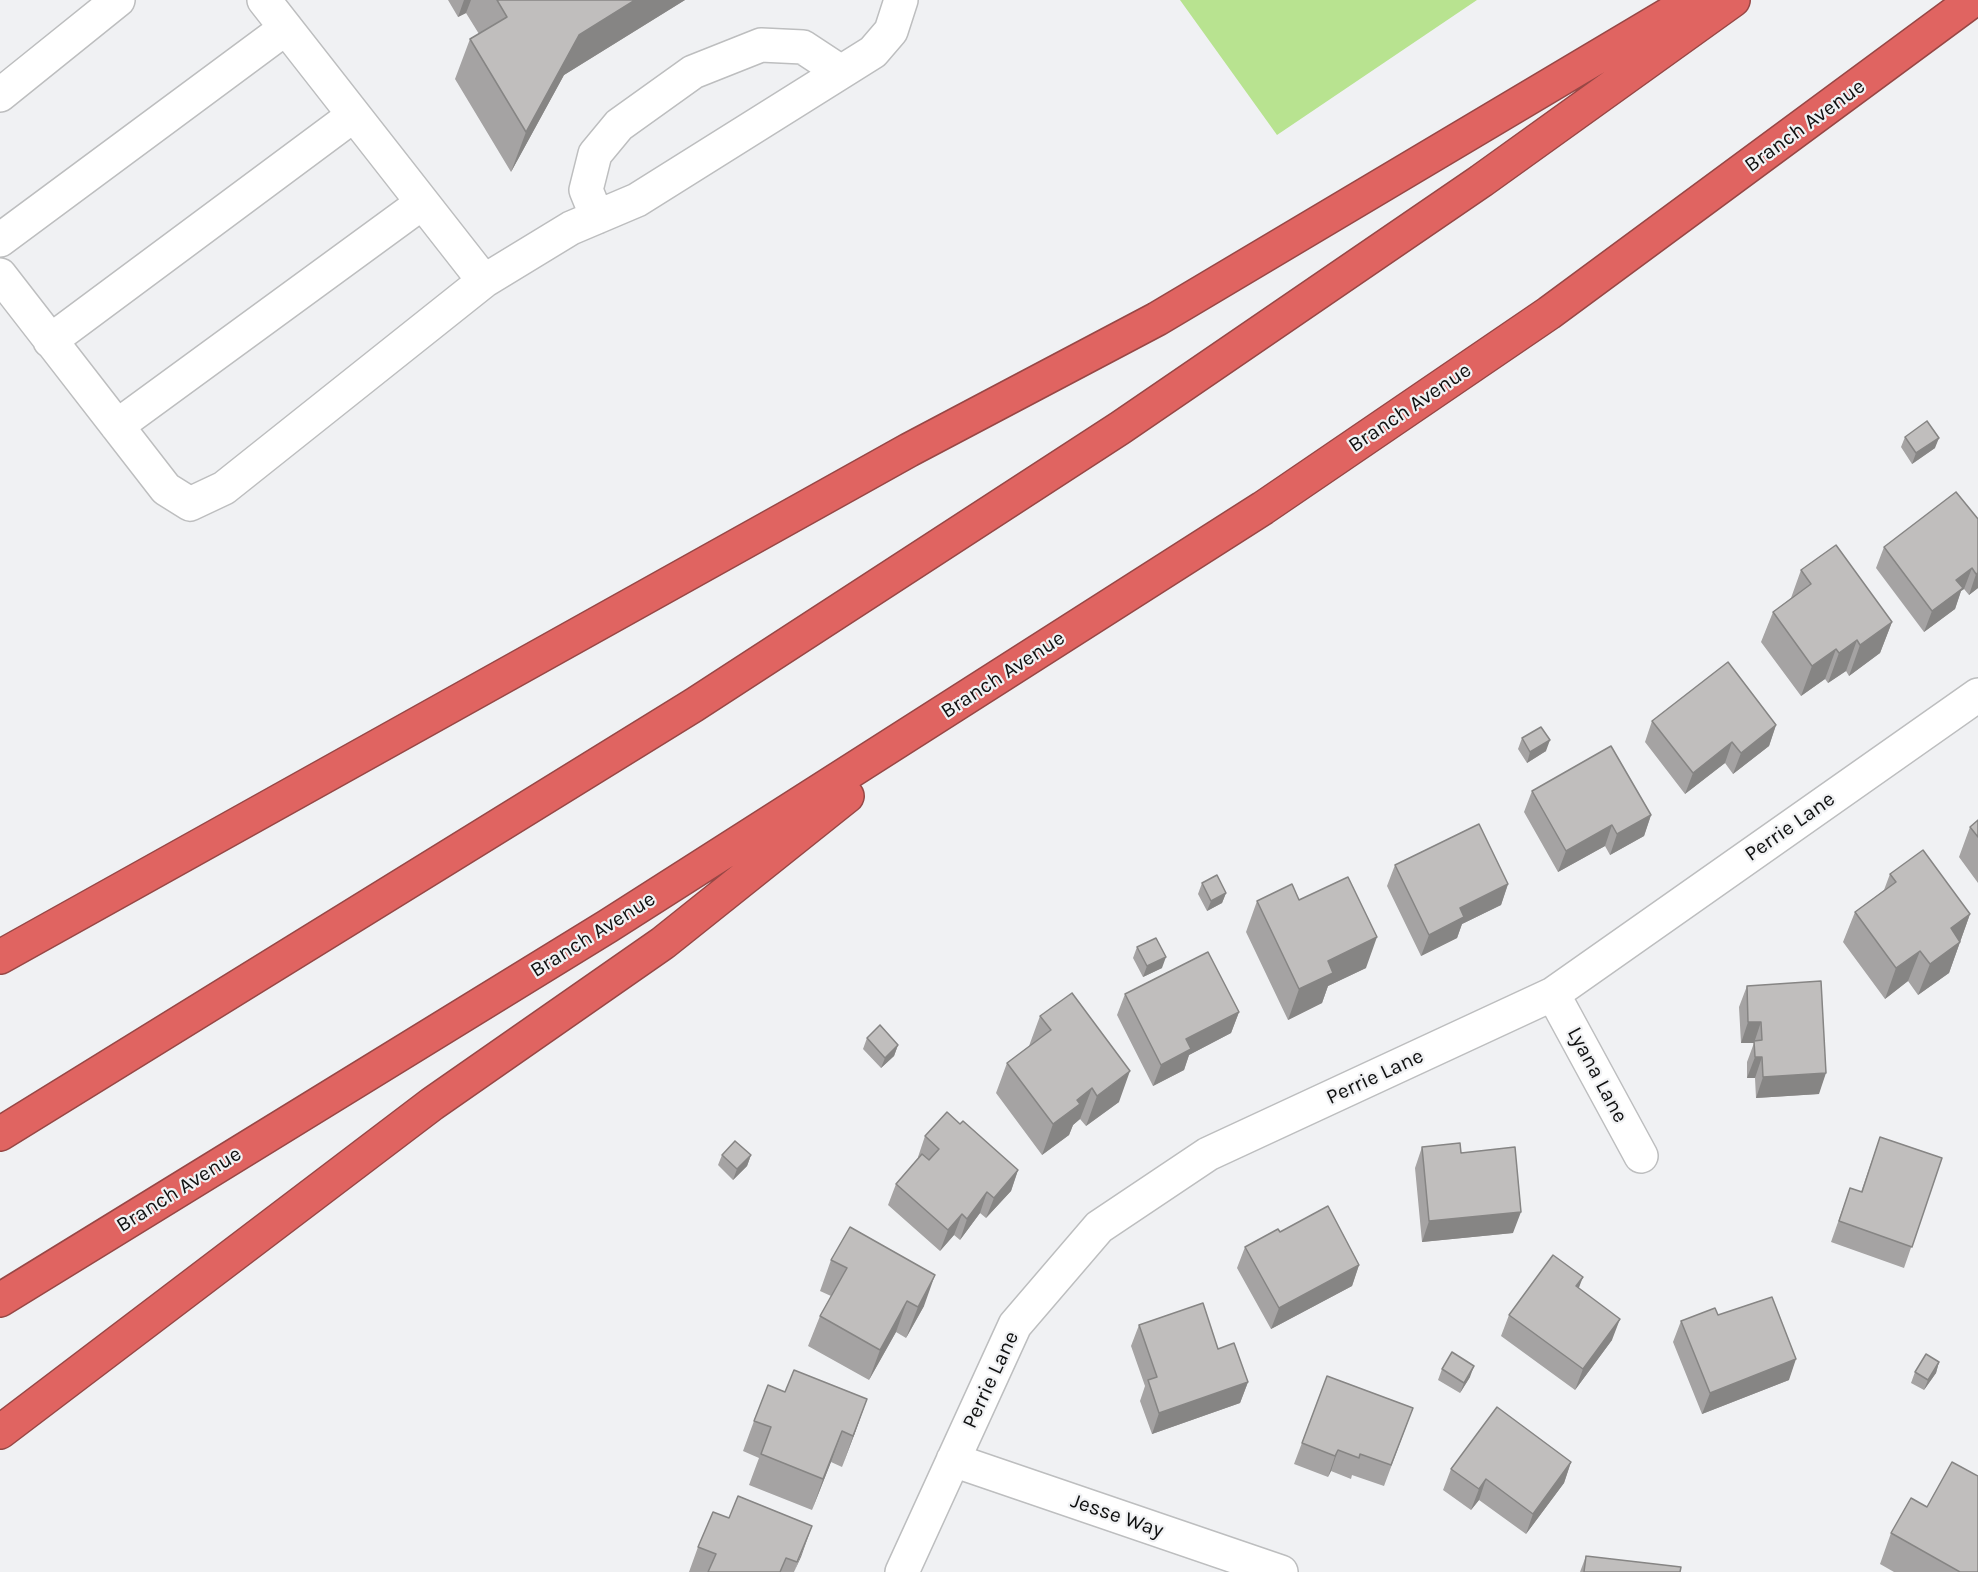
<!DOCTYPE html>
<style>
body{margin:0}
canvas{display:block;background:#f0f1f3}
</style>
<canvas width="1978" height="1572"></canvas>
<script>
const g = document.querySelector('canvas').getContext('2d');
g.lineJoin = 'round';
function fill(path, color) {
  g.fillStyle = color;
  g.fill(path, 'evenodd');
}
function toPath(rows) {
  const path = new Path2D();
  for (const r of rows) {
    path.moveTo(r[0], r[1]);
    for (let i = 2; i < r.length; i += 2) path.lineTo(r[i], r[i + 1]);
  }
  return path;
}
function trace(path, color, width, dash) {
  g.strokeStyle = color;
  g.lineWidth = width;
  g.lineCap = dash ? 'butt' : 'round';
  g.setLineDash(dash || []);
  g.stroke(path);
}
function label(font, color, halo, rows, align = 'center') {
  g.font = font + ' Karla,sans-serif';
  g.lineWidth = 4.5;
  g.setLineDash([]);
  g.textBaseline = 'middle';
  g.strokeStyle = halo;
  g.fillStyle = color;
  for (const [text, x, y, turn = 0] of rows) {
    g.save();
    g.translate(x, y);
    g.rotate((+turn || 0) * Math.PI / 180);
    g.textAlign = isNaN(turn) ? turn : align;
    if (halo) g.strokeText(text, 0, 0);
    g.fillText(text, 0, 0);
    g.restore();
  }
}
const green = toPath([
 [1180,0,1477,0,1277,135]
]);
const minor = toPath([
 [0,95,118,0],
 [597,217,586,190,595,154,619,125,693,72,761,45,803,47,841,72],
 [0,240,286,28],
 [0,275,166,489,190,504,224,488,484,281,264,0],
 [484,281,571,228,637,200,873,52,891,31,901,0],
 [50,341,354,115],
 [117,426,422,203],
 [1553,994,1641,1156],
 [953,1460,1281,1572],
 [902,1572,1015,1325,1099,1227,1208,1154,1553,994,1978,695]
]);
const highway = toPath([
 [0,957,909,450,1157,319,1693,0],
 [0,1134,694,705,1120,428,1481,181,1733,0],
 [0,1300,608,926,1263,508,1549,313,1973,0],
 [0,1432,432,1104,663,943,847,796]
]);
const wall = toPath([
 [448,0,685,0,564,75,511,172,455,79,470,39,479,34,466,13,458,17],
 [1905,437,1935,448,1912,464,1901,447],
 [1978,519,1978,588,1969,595,1964,589,1961,591,1955,609,1924,632,1876,568,1884,547],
 [1801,570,1892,622,1880,653,1849,676,1846,671,1828,683,1825,679,1801,696,1761,642,1773,612,1791,598],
 [1652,721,1776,725,1769,746,1733,774,1725,763,1685,794,1645,742],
 [1522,738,1546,751,1527,763,1518,749],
 [1532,791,1651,815,1644,836,1610,855,1605,846,1558,872,1524,812],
 [1978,820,1978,883,1959,857,1970,827],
 [1395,865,1508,884,1501,905,1462,924,1457,938,1421,956,1387,886],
 [1890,874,1970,914,1949,973,1918,995,1908,981,1885,999,1843,942,1855,912,1884,890],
 [1202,883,1226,893,1222,903,1207,911,1198,894],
 [1299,900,1366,968,1328,986,1322,1003,1288,1020,1246,932,1257,901],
 [1137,947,1162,968,1143,977,1133,958],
 [1747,986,1819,1094,1756,1098,1755,1078,1747,1078,1747,1062,1754,1043,1741,1043,1739,1007],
 [1125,994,1239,1012,1231,1033,1189,1055,1184,1070,1153,1086,1117,1015],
 [1040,1016,1119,1102,1086,1126,1080,1119,1073,1125,1069,1135,1042,1155,996,1093,1007,1063,1029,1046],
 [867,1038,898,1045,894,1056,881,1068,863,1049],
 [960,1124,1018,1170,1011,1191,986,1218,980,1213,960,1240,954,1235,940,1251,888,1205,896,1184,918,1158,918,1157,925,1136],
 [1880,1137,1942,1158,1904,1268,1831,1242,1850,1188,1861,1192],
 [1422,1147,1461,1153,1513,1233,1422,1242,1415,1168],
 [722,1155,751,1155,747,1166,733,1180,718,1165],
 [1245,1247,1359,1265,1352,1286,1271,1329,1237,1268],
 [831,1260,924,1306,906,1338,896,1332,869,1380,808,1346,820,1316,831,1296,820,1291],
 [1579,1289,1612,1340,1575,1390,1501,1336,1509,1315],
 [1718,1315,1789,1380,1702,1414,1673,1342,1681,1321],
 [1139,1325,1218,1349,1248,1382,1240,1403,1152,1434,1140,1401,1145,1386,1131,1346],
 [1939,1362,1936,1373,1924,1390,1911,1383,1915,1372],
 [1442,1369,1470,1377,1460,1393,1438,1380],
 [1327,1376,1413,1408,1384,1486,1352,1475,1351,1479,1331,1471,1328,1477,1294,1464],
 [754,1421,856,1430,842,1467,831,1462,812,1510,749,1485,759,1458,743,1451],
 [1571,1462,1564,1483,1526,1534,1479,1500,1471,1510,1443,1490,1451,1469],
 [812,1526,794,1572,689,1572,698,1547],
 [1891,1533,1978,1572,1894,1572,1880,1564],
 [1586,1556,1680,1572,1580,1572]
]);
const shadedWall = toPath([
 [464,0,471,0,466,13,458,17],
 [635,0,685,0,564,75,511,172,526,132,579,35],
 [1939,438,1935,448,1912,464,1916,453],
 [1972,568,1964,589,1961,591,1955,609,1924,632,1932,611,1956,580],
 [1978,573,1978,588,1969,595,1976,574],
 [1892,622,1880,653,1849,676,1860,645],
 [1857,640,1846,671,1828,683,1839,653],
 [1836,649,1825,679,1801,696,1812,666],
 [1776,725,1769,746,1733,774,1741,753],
 [1550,740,1546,751,1527,763,1530,752],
 [1732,742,1725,763,1685,794,1693,773],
 [1651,815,1644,836,1610,855,1617,834],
 [1612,825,1605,846,1558,872,1566,851],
 [1508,884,1501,905,1462,924,1457,938,1421,956,1429,935,1460,908],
 [1226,893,1222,903,1207,911,1211,901],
 [1970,914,1949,973,1918,995,1930,964,1951,928],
 [1377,937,1366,968,1328,986,1322,1003,1288,1020,1299,989,1328,961],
 [1920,951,1908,981,1885,999,1896,968],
 [1166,957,1162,968,1143,977,1147,966],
 [1239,1012,1231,1033,1189,1055,1184,1070,1153,1086,1161,1065,1186,1039],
 [1748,1022,1761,1022,1754,1043,1741,1043],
 [898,1045,894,1056,881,1068,885,1058],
 [1755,1057,1762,1057,1755,1078,1747,1078],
 [1130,1071,1119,1102,1086,1126,1097,1096],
 [1826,1073,1819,1094,1756,1098,1763,1077],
 [1092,1088,1080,1119,1073,1125,1069,1135,1042,1155,1053,1124,1077,1100],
 [751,1155,747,1166,733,1180,737,1169],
 [1018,1170,1011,1191,986,1218,994,1198],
 [987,1192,980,1213,960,1240,967,1219],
 [1521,1212,1513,1233,1422,1242,1429,1221],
 [962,1214,954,1235,940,1251,948,1230],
 [1359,1265,1352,1286,1271,1329,1279,1308],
 [935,1275,924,1306,906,1338,918,1307],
 [1583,1277,1575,1298,1576,1286],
 [907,1301,896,1332,869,1380,880,1350],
 [1620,1319,1612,1340,1575,1390,1583,1369],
 [1796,1359,1789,1380,1702,1414,1710,1393],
 [1939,1362,1936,1373,1924,1390,1928,1380],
 [1474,1366,1470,1377,1460,1393,1464,1383],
 [1248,1382,1240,1403,1152,1434,1159,1413],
 [867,1399,856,1430,842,1467,853,1436],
 [842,1431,831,1462,812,1510,823,1479],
 [1338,1450,1331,1471,1328,1477,1335,1456],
 [1571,1462,1564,1483,1526,1534,1533,1514],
 [1486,1479,1479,1500,1471,1510,1479,1489],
 [812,1526,801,1557,794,1572]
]);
const building = toPath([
 [497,0,635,0,579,35,526,132,470,39,507,17,497,0],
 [1927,421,1939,438,1916,453,1905,437,1927,421],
 [1956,492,1978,519,1978,573,1976,574,1972,568,1956,580,1963,588,1932,611,1884,547,1956,492],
 [1836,545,1892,622,1860,645,1857,640,1839,653,1836,649,1812,666,1773,612,1811,584,1801,570,1836,545],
 [1728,662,1776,725,1741,753,1732,742,1693,773,1652,721,1728,662],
 [1541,727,1550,740,1530,752,1522,738,1541,727],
 [1611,746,1651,815,1617,834,1612,825,1566,851,1532,791,1611,746],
 [1978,820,1978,837,1970,827,1978,820],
 [1479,824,1508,884,1460,908,1464,917,1429,935,1395,865,1479,824],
 [1923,850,1970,914,1951,928,1960,942,1930,964,1920,951,1896,968,1855,912,1896,882,1890,874,1923,850],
 [1217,875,1226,893,1211,901,1202,883,1217,875],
 [1348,877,1377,937,1328,961,1333,973,1299,989,1257,901,1292,884,1299,900,1348,877],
 [1156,938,1166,957,1147,966,1137,947,1156,938],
 [1208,952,1239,1012,1186,1039,1191,1049,1161,1065,1125,994,1208,952],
 [1821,981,1826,1073,1763,1077,1762,1057,1755,1057,1754,1041,1762,1040,1761,1022,1748,1022,1747,986,1821,981],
 [1072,993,1130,1071,1097,1096,1092,1088,1077,1100,1080,1104,1053,1124,1007,1063,1051,1030,1040,1016,1072,993],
 [880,1025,898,1045,885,1058,867,1038,880,1025],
 [947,1112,960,1124,963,1121,1018,1170,994,1198,987,1192,967,1219,962,1214,948,1230,896,1184,922,1154,929,1160,939,1149,925,1136,947,1112],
 [1880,1137,1942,1158,1912,1247,1839,1221,1850,1188,1862,1192,1880,1137],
 [735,1141,751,1155,737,1169,722,1155,735,1141],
 [1460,1143,1461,1153,1515,1147,1521,1212,1429,1221,1422,1147,1460,1143],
 [1328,1206,1359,1265,1279,1308,1245,1247,1278,1229,1280,1232,1328,1206],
 [850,1227,935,1275,918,1307,907,1301,880,1350,820,1316,847,1268,831,1260,850,1227],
 [1553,1255,1583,1277,1576,1286,1620,1319,1583,1369,1509,1315,1553,1255],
 [1772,1297,1796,1359,1710,1393,1681,1321,1715,1308,1718,1315,1772,1297],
 [1203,1303,1218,1349,1234,1343,1248,1382,1159,1413,1148,1380,1157,1377,1139,1325,1203,1303],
 [1452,1352,1474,1366,1464,1383,1442,1369,1452,1352],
 [1926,1354,1939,1362,1928,1380,1915,1372,1926,1354],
 [794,1370,867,1399,853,1436,842,1431,823,1479,761,1454,771,1427,754,1421,768,1385,785,1392,794,1370],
 [1327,1376,1413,1408,1391,1465,1360,1454,1359,1458,1338,1450,1335,1456,1302,1443,1327,1376],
 [1497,1407,1571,1462,1533,1514,1486,1479,1479,1489,1451,1469,1497,1407],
 [1952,1462,1978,1476,1978,1572,1960,1572,1891,1533,1911,1498,1927,1507,1952,1462],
 [738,1496,812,1526,797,1562,786,1558,780,1572,708,1572,716,1554,698,1547,713,1512,729,1518,738,1496],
 [1586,1556,1681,1567,1680,1572,1584,1572,1586,1556]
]);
const streetNames = [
 ["Branch Avenue",1805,126,-36],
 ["Branch Avenue",1410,408,-34],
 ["Branch Avenue",1003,675,-33],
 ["Perrie Lane",1790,827,-35],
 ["Branch Avenue",593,935,-32],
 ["Lyana Lane",1597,1075,62],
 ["Perrie Lane",1375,1077,-25],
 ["Branch Avenue",179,1190,-32],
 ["Perrie Lane",991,1380,-65],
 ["Jesse Way",1117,1516,19]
];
fill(green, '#b8e390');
trace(minor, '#bdbebf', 36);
trace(highway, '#974745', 36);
trace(minor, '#fff', 33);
trace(highway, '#e06461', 33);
fill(wall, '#a5a3a3');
fill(shadedWall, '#868584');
fill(building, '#c0bebd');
trace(building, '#868584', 1.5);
label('21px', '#0f1010', '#f0f1f3', streetNames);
</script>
